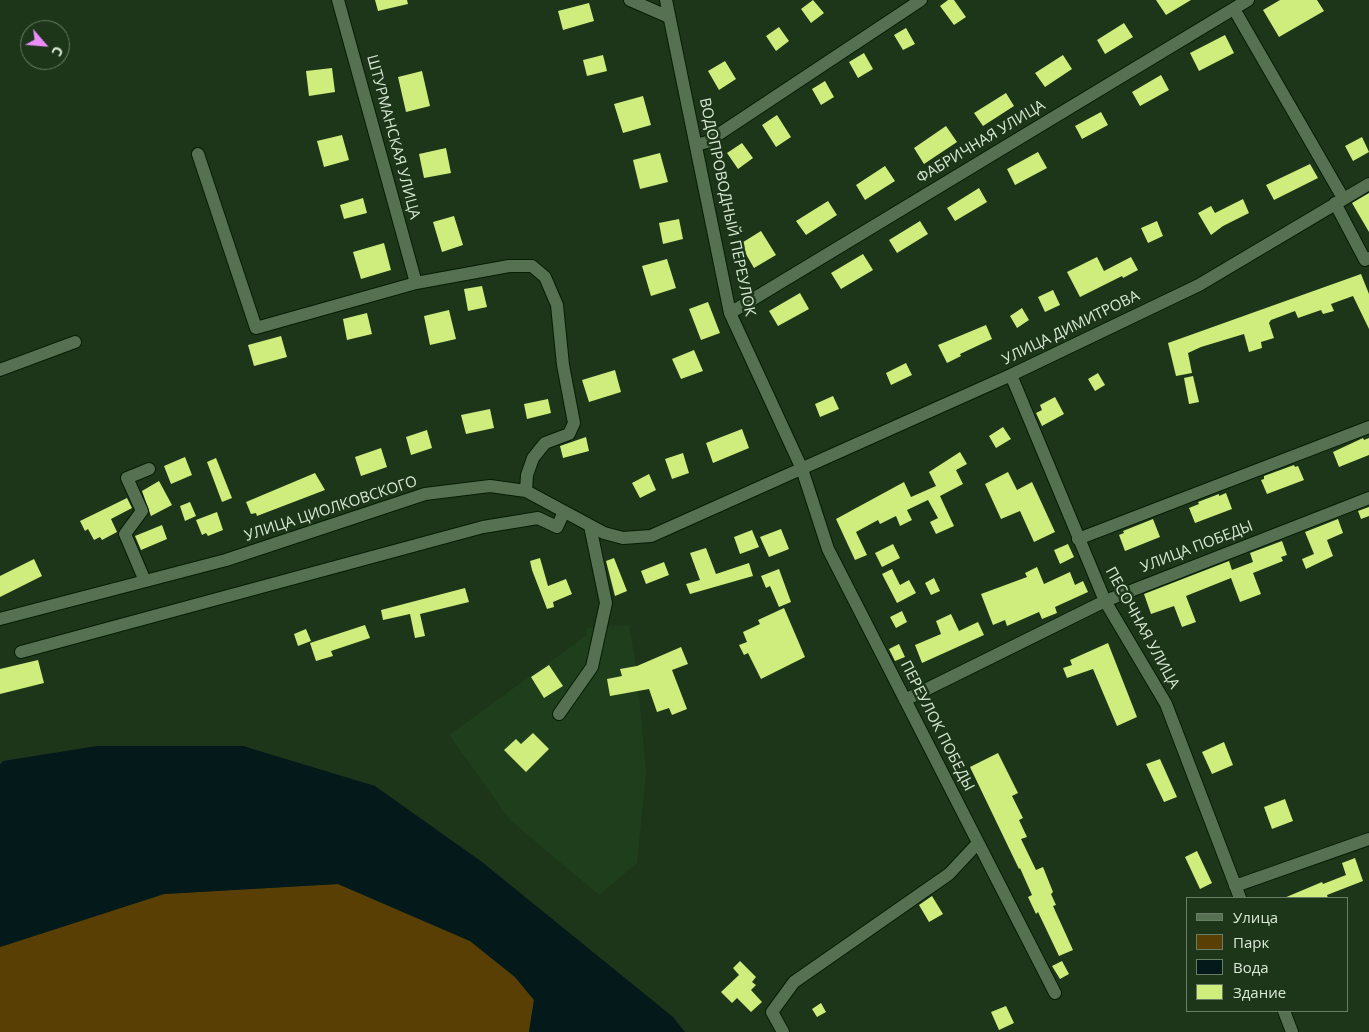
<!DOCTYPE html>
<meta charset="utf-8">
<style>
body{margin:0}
#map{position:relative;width:1369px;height:1032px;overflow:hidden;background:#1d3619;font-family:"Open Sans",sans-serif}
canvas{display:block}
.legend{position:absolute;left:1186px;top:897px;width:162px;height:115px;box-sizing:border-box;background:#1d3619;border:1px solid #687e65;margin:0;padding:6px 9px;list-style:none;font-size:15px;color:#d9e9d6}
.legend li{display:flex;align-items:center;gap:10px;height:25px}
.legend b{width:25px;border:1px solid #687e65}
.north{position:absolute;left:20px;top:20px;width:50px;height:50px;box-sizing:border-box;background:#1d3619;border:1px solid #687e65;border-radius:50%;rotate:117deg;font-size:14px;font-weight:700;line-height:20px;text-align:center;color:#d9e9d6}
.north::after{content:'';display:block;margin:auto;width:18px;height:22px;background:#eb8dfc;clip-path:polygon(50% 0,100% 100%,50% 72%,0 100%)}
</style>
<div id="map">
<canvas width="1369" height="1032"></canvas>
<ul class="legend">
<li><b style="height:6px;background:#557151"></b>Улица</li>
<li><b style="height:14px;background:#593f03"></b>Парк</li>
<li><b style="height:14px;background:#03191a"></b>Вода</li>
<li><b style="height:14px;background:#cfed7c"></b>Здание</li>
</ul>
<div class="north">С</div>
</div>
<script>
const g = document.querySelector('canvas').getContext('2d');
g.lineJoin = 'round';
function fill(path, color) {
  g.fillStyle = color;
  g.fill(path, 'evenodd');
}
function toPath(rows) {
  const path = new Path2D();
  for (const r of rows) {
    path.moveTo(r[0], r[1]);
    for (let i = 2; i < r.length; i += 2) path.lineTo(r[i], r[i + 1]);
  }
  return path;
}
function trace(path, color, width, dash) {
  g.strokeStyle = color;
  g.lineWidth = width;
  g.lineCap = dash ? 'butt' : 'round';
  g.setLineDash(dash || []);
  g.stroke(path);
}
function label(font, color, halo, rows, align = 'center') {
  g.font = font + ' "Open Sans",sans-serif';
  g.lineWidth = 5;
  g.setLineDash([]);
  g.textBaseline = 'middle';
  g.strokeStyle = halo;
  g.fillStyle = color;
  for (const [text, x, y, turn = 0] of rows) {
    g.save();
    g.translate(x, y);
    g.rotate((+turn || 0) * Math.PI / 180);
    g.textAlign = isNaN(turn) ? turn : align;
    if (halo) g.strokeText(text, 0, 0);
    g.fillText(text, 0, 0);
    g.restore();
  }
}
const built = toPath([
 [629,625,637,671,646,773,637,863,599,895,510,820,449,735,587,635,587,628]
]);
const green = toPath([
 [338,884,470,941,515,977,534,1000,529,1032,0,1032,0,947,164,894]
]);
const water = toPath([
 [97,746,243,746,375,786,482,862,673,1017,685,1032,529,1032,534,1000,515,977,470,941,338,884,164,894,0,947,0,765,3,761]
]);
const building = toPath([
 [375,0,407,0,408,4,378,11],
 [813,0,824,13,811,23,801,9],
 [948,0,954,0,966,17,954,25,940,6],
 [1156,0,1191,0,1166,15],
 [1280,0,1317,0,1324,11,1279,37,1263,10],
 [589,3,594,21,563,30,558,11],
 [1124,23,1133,37,1105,54,1097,40],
 [779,27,789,41,776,51,766,36],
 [906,28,915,44,903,50,894,35],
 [1225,35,1234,53,1199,71,1190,53],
 [864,53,873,69,858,78,849,62],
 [603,55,607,71,587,76,583,60],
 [1063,55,1072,69,1045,87,1035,73],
 [725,61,736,79,719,90,708,71],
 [332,68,335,92,309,96,306,71],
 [422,71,430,106,406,112,398,77],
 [1161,75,1169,90,1140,106,1132,92],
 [825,81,834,97,821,105,812,89],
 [1006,93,1014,106,983,126,974,113],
 [643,96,651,125,623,133,614,104],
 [1101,112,1108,125,1082,139,1075,126],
 [777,115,791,137,776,147,762,125],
 [946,126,957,142,924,164,914,148],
 [342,135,349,160,324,167,317,141],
 [1362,137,1369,152,1353,161,1345,146],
 [742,143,753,158,738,169,727,153],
 [446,148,451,173,424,178,419,154],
 [1038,152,1047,168,1015,185,1007,169],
 [660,153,668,182,640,189,633,160],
 [1310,164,1318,178,1274,200,1266,185],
 [885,166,895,181,865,200,856,185],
 [979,188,987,202,955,221,947,208],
 [1369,193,1369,232,1352,203],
 [363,198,367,213,344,219,340,205],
 [1243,199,1249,213,1223,226,1211,235,1198,213,1211,206,1215,213],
 [828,201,837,215,806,235,796,221],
 [454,216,463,245,442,252,433,222],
 [679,219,683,239,663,244,659,223],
 [920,221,928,234,897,253,889,240],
 [1157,221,1163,236,1148,243,1141,228],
 [761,231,776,255,754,268,740,244],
 [384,243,391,270,361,279,353,252],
 [863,254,873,270,841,289,831,273],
 [1097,257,1104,271,1131,257,1138,270,1123,278,1122,276,1080,297,1067,272],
 [667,259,676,288,651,296,642,266],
 [1361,274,1369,294,1369,329,1353,296,1331,304,1334,311,1323,314,1321,310,1298,318,1295,311,1271,320,1269,323,1274,338,1261,342,1262,348,1249,352,1244,334,1201,347,1188,353,1192,373,1176,376,1168,343],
 [482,286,487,307,468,311,464,289],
 [1053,290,1060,305,1045,312,1038,297],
 [800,293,809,309,778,326,769,311],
 [708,302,720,333,701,340,689,309],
 [1022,308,1029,320,1017,328,1010,316],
 [449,310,456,339,430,345,424,316],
 [367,313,372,334,347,340,343,319],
 [986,325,992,339,960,354,961,356,947,363,938,345],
 [281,336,287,357,254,366,248,345],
 [694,350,703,371,681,379,672,359],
 [906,363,912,375,891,385,886,373],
 [615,370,621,392,589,402,582,380],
 [1098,373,1105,385,1095,391,1088,379],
 [1193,376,1199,402,1189,404,1184,378],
 [833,396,839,409,820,417,815,404],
 [1055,397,1064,414,1042,426,1036,413,1042,410,1040,405],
 [548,399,551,413,527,419,524,404],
 [490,409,494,428,466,434,461,415],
 [1003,427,1011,439,996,448,989,436],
 [742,429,749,448,713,463,706,443],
 [427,430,432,448,411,455,406,437],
 [586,437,589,451,563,458,560,446],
 [1363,438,1364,440,1369,438,1369,455,1339,467,1333,452],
 [381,448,387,467,361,476,355,457],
 [960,452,967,464,956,470,963,484,940,496,954,526,936,534,930,522,938,518,928,500,907,510,912,520,900,526,896,516,880,524,878,520,856,532,867,555,855,560,836,519,904,482,911,497,936,486,929,472],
 [683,453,689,473,672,479,665,459],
 [185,457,192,475,171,484,164,466],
 [216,458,232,498,222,502,207,462],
 [1294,465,1295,467,1298,466,1304,480,1267,494,1261,480,1264,479,1264,476],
 [1008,472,1017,490,1032,482,1055,532,1034,542,1020,511,1001,519,985,484],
 [315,473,325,490,257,516,256,513,251,514,246,502],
 [649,474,656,490,640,498,632,483],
 [159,481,172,505,151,516,142,491],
 [1226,493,1232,509,1195,523,1189,508,1199,504,1198,502,1219,494,1219,496],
 [127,498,132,508,111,519,117,532,102,540,100,537,94,540,88,529,85,531,80,521],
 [190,502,196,516,185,521,180,506],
 [1369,507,1369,516,1361,519,1358,511],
 [217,512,223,530,208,536,206,533,202,535,196,520],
 [1153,519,1160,537,1125,551,1119,535,1124,533,1123,531],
 [1338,519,1343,533,1327,540,1333,556,1306,569,1302,559,1314,554,1305,532],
 [162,525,167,539,141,550,135,536],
 [781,529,789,549,769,557,760,537],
 [752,530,759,547,740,554,734,537],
 [1282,541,1287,555,1281,557,1283,561,1253,573,1261,594,1240,602,1231,578,1186,596,1196,622,1182,627,1174,606,1151,614,1144,594,1229,561,1232,570,1253,562,1250,553],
 [893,544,900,558,882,567,875,553],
 [1068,544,1074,557,1060,564,1054,550],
 [706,548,716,574,749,563,753,576,690,594,686,584,700,580,690,553],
 [540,558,548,586,566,579,572,594,553,602,554,607,547,609,532,570,530,561],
 [614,558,627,591,615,596,606,561],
 [34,559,42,576,0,597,0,576],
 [664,562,669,575,646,584,641,571],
 [1037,567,1044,584,1070,572,1075,585,1083,581,1088,592,1055,607,1057,613,1042,619,1039,612,1007,626,1005,620,993,625,981,594,1027,577,1025,573],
 [779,569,791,602,779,607,770,586,766,588,761,576],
 [892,569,900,585,909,580,916,593,897,603,882,574],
 [934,578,940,591,931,595,925,583],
 [465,588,469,602,420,614,425,636,415,638,410,614,383,620,381,610],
 [784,608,805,657,761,679,748,653,744,655,739,645,747,642,743,632,760,624,758,620],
 [902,611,907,622,896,628,890,617],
 [951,614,959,631,978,622,984,635,922,663,915,645,941,634,936,621],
 [365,625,370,638,331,651,333,656,316,661,310,643],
 [306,629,311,641,298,646,294,634],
 [1108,643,1137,717,1117,726,1093,669,1067,678,1063,668,1072,665,1070,660],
 [899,644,905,657,895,661,889,649],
 [681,647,688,664,672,670,687,709,672,715,669,708,657,712,649,689,610,696,607,679,622,676,620,669,637,666],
 [38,660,44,683,0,694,0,669],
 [549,665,563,686,544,698,531,677],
 [533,733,549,749,526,772,504,750,516,739,521,744],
 [1224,742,1233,765,1212,774,1202,752],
 [998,753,1018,793,1012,796,1023,818,1019,820,1027,837,1021,839,1036,870,1043,867,1053,892,1051,894,1056,905,1053,906,1073,950,1059,956,1038,912,1036,914,1028,897,1032,895,1020,868,1019,869,970,767],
 [1160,759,1177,797,1164,802,1146,764],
 [1285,799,1293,821,1272,829,1264,807],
 [1197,851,1212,883,1200,889,1185,857],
 [1355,858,1363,881,1327,895,1328,898,1284,898,1322,882,1323,884,1346,875,1342,863],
 [932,896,943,914,929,922,919,905],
 [740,961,756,977,752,982,756,985,751,990,762,1002,751,1012,737,998,732,1003,721,992,739,975,733,968],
 [1062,961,1069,974,1060,979,1052,966],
 [821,1003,826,1012,817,1017,812,1009],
 [1006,1006,1014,1023,999,1030,991,1012]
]);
const minor = toPath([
 [338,0,416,283],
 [630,0,669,17],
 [666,0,730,313,802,469,828,549,1055,993],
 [1234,9,1343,198],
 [696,145,707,142,921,0],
 [198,154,256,328,416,283,509,266,532,266,545,277,557,305,563,365,574,423,569,434,545,443,533,458,527,475,526,491],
 [1335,203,1365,260,1369,258],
 [730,313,1248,0],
 [0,370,75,342],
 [1011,375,1105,601,1166,704,1240,898],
 [1078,539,1369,427],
 [145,581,125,534,142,511,127,478,149,469],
 [0,619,226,560,425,494,490,486,526,491,604,533,623,538,651,536,1011,375,1199,285,1369,184],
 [21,652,483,527,538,518,557,527,564,512],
 [905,700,1105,601,1369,498],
 [559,714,592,667,606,603,590,526],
 [1235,886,1369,839],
 [1284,1011,1292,1032],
 [783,1032,772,1012,794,982,949,874,978,843]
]);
const streetNames = [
 ["ШТУРМАНСКАЯ УЛИЦА",393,137,75],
 ["ФАБРИЧНАЯ УЛИЦА",981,142,-31],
 ["ВОДОПРОВОДНЫЙ ПЕРЕУЛОК",727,207,78],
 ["УЛИЦА ДИМИТРОВА",1071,328,-26],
 ["УЛИЦА ЦИОЛКОВСКОГО",331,509,-18],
 ["УЛИЦА ПОБЕДЫ",1197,547,-21],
 ["ПЕСОЧНАЯ УЛИЦА",1142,628,61],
 ["ПЕРЕУЛОК ПОБЕДЫ",937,726,63]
];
fill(built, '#1f3e1b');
fill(green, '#593f03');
fill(water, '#03191a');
fill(building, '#cfed7c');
trace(minor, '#051d03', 14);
trace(minor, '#557151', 12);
label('15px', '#d9e9d6', '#1d3619', streetNames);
</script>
